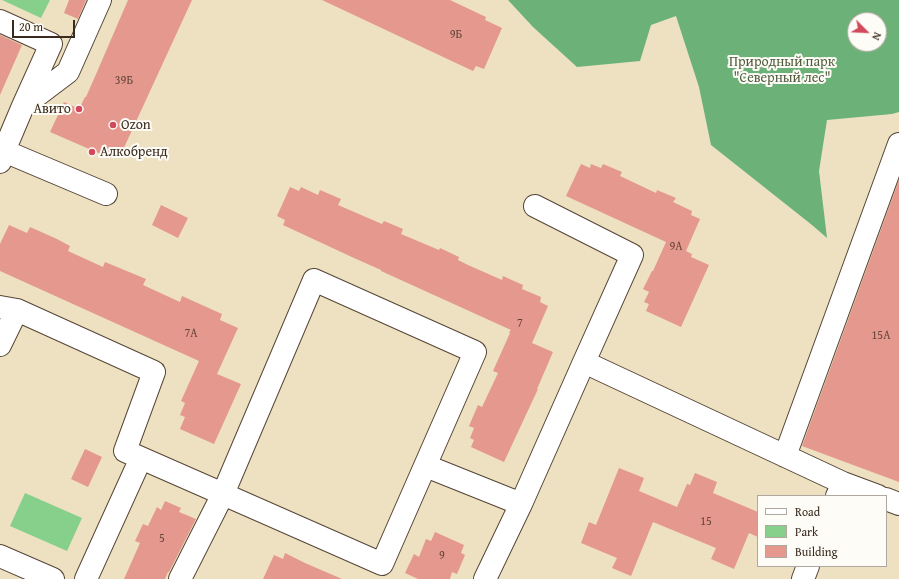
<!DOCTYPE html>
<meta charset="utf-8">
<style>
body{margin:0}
#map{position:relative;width:899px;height:579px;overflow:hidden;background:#ede1c1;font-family:"Gentium Book Plus",serif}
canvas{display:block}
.legend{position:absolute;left:757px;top:495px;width:130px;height:72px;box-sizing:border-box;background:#fdfcf7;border:1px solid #afa8a0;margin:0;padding:5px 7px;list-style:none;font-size:12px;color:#3b2a1e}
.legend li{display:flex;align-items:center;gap:8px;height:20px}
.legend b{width:20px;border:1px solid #afa8a0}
.north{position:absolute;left:847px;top:12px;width:40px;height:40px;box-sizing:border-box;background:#fdfcf7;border:1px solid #afa8a0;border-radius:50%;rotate:114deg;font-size:11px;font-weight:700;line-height:16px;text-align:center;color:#3b2a1e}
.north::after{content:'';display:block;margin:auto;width:14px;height:18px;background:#d1495b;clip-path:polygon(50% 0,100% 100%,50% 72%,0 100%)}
.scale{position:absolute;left:12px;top:20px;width:63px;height:18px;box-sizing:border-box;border:2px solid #3b2a1e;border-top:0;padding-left:5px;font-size:12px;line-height:14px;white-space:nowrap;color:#3b2a1e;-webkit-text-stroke:3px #fdfcf7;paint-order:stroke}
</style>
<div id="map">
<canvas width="899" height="579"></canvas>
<ul class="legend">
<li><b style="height:5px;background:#fff"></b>Road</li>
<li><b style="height:11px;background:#86d08c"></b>Park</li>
<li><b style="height:11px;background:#e5988d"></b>Building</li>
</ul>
<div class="north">N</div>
<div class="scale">20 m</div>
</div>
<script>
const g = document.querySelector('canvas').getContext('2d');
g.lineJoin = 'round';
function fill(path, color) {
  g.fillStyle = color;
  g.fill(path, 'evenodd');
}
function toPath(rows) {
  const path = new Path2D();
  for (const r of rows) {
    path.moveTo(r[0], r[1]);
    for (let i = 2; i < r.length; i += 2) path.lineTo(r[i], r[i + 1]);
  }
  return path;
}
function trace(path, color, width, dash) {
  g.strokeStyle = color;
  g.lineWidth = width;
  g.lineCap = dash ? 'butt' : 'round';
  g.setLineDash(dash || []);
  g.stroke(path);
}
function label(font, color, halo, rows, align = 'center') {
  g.font = font + ' "Gentium Book Plus",serif';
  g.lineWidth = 4;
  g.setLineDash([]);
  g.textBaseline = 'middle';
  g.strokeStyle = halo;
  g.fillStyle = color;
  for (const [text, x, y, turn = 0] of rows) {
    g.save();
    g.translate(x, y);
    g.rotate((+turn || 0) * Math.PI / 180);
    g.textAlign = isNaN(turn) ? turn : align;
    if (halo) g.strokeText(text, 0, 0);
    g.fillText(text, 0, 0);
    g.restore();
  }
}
const green = toPath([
 [2,0,50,0,41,18],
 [25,493,82,518,67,551,10,526]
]);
const forest = toPath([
 [508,0,899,0,899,112,892,114,827,120,819,171,827,238,812,225,711,145,699,87,676,16,651,25,640,61,577,67,533,27],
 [855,20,879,20,879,44,855,44]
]);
const building = toPath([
 [69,0,86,0,78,19,64,13],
 [128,0,192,0,122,152,110,158,50,132,64,102,79,109,85,97,86,97,97,72],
 [322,0,450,0,486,17,485,20,502,28,484,69,476,66,473,71],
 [0,35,22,45,0,95],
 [581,164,590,168,591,164,601,168,603,164,622,172,620,176,656,193,657,190,676,198,673,202,692,211,691,215,700,219,686,251,692,254,691,257,709,265,681,327,646,311,649,304,644,302,649,292,643,289,652,271,653,271,666,242,566,196],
 [899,180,899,482,802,446],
 [290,187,299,191,301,187,318,195,320,190,341,199,338,205,382,224,384,221,403,229,401,234,439,250,440,248,459,257,458,260,468,265,502,280,503,276,523,285,522,289,541,297,540,302,548,306,532,343,553,352,537,389,538,389,504,462,471,447,474,440,470,438,474,428,469,426,478,405,482,407,498,373,493,371,510,333,509,332,511,330,381,271,381,270,354,258,283,225,285,220,277,216],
 [161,205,188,218,178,238,152,225],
 [9,225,27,233,30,227,57,239,70,246,68,251,103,267,105,262,146,279,143,285,180,302,182,296,222,314,220,320,238,328,217,374,241,384,214,444,180,429,185,417,180,415,185,403,181,401,199,361,0,271,0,244],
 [85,449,102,457,88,487,71,479],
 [619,468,644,478,639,491,677,507,687,484,690,485,695,473,717,482,713,493,758,512,758,537,749,533,734,569,711,559,716,548,653,522,631,576,612,568,617,558,581,543,589,522,596,525],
 [165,501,181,508,179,512,196,519,169,572,168,572,165,579,124,579,140,543,135,541,143,524,148,526,157,507,161,510],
 [435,532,464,545,461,553,465,555,457,574,452,572,450,579,418,579,405,573,414,554,419,557,426,539,431,541],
 [285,553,305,563,342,579,263,579,274,555,283,559]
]);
const minor = toPath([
 [0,21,51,44,23,106,68,72,100,0],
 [4,151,23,106],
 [0,162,4,151,106,194],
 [314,280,475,352,382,564,223,494,314,280],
 [0,307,17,310,154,372,125,451,223,494,180,579],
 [0,345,17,310],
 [584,362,843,483],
 [785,456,899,144],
 [426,466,521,504],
 [837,496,843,483,878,496],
 [886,499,899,504],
 [0,556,53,579],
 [86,579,141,458],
 [485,579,521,504,584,362,632,255,535,206],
 [803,579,808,566]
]);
const markers = [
 [79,109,4,"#d1495b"],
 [113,125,4,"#d1495b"],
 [92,152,4,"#d1495b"]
];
const numberNames = [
 ["9Б",456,35],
 ["39Б",124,81],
 ["9А",676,247],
 ["7",520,324],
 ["7А",191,334],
 ["15А",881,336],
 ["15",706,522],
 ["5",162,539],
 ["9",442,556]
];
const parkNames = [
 ["Природный парк",782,62],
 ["\"Северный лес\"",782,78]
];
const poiNames = [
 ["Авито",71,109,"right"],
 ["Ozon",121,125],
 ["Алкобренд",100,152]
];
fill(green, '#86d08c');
fill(forest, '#6cb278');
fill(building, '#e5988d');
trace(minor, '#564536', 24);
trace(minor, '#fff', 22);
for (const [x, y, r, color] of markers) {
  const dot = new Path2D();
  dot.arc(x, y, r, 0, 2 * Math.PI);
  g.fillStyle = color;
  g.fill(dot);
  trace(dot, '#fdfcf7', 1.5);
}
label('12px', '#66463a', null, numberNames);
label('14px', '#525c3f', '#fdfcf7', parkNames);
label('14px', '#3b2a1e', '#fdfcf7', poiNames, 'left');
</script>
